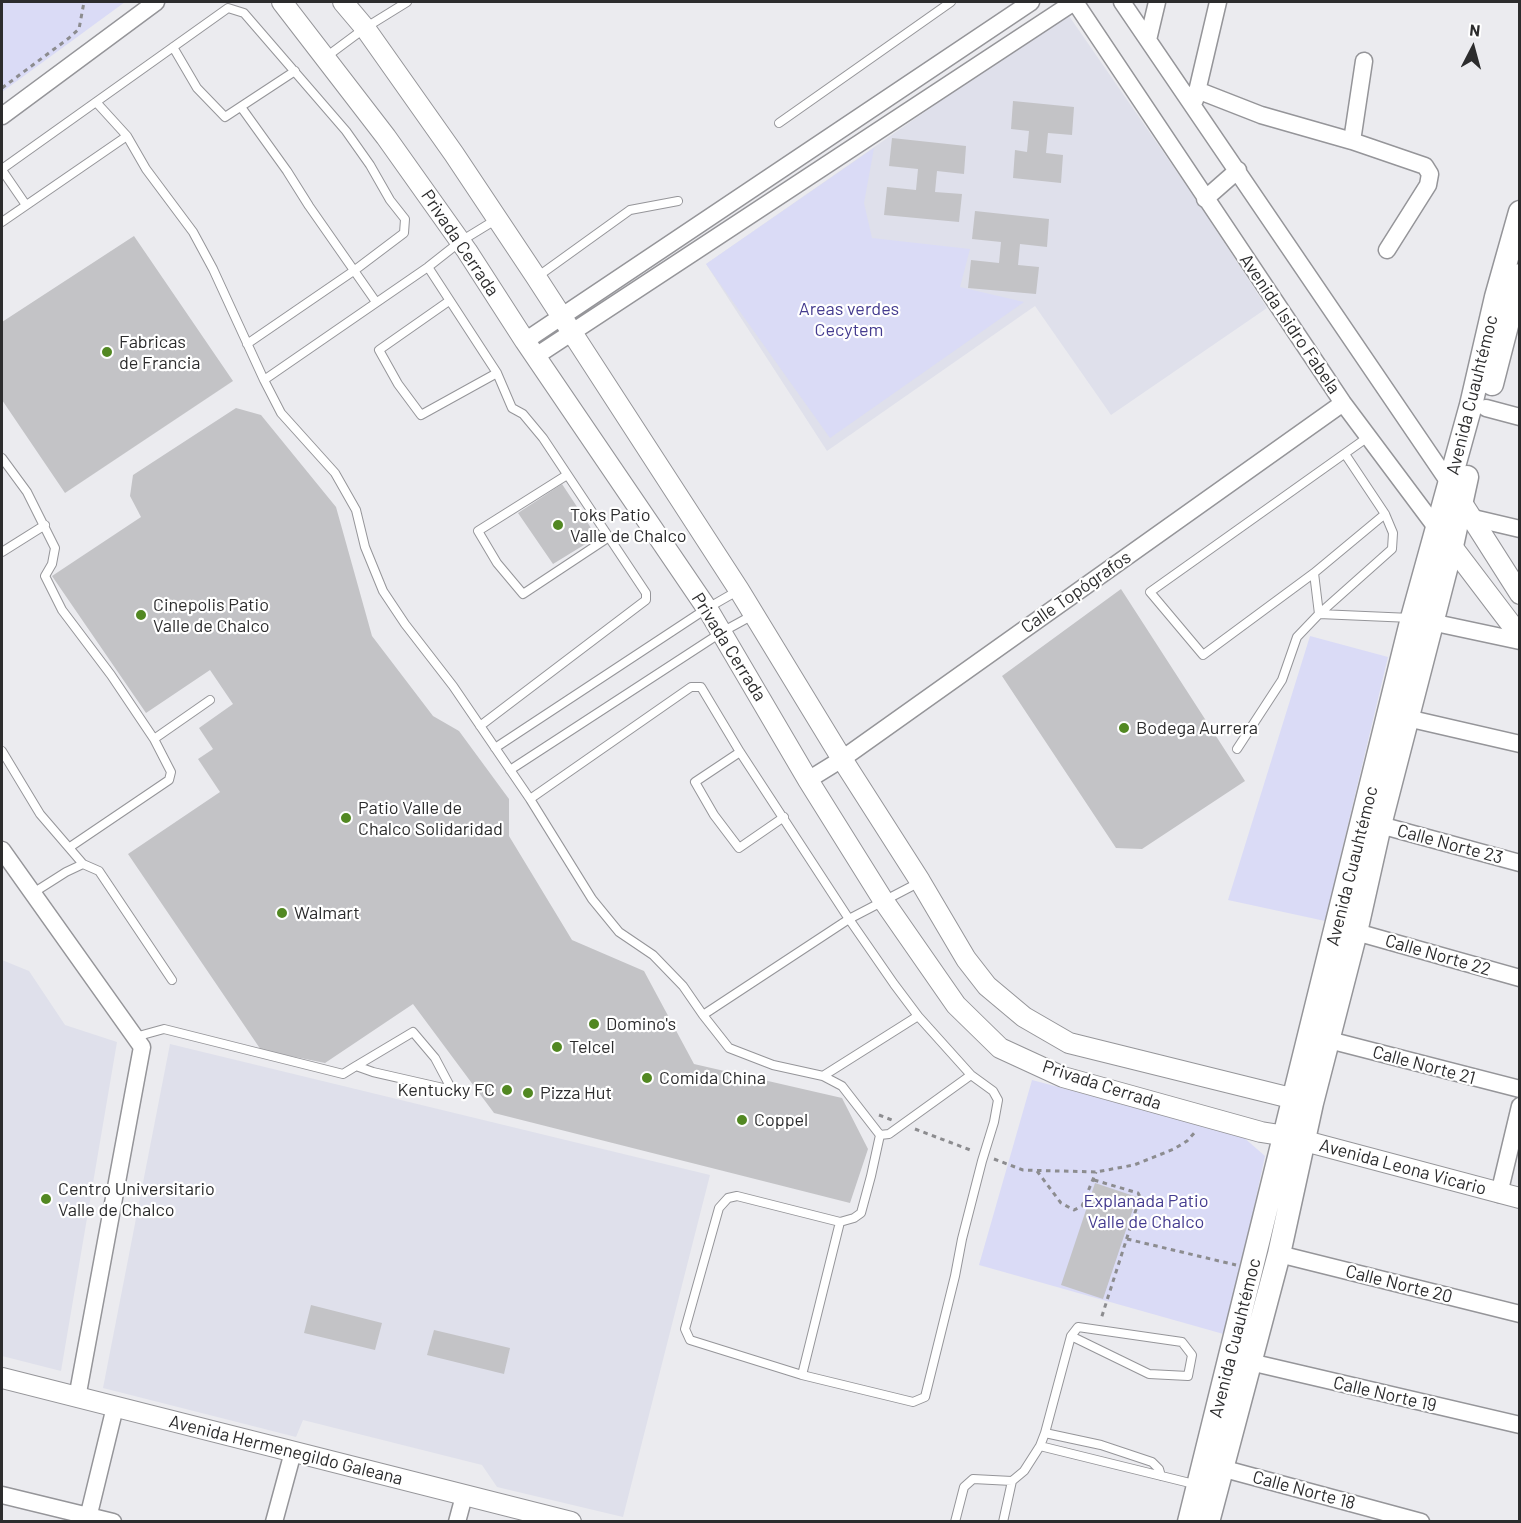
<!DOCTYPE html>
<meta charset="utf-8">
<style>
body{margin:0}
#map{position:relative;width:1521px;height:1523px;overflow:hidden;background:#ebebef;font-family:Barlow,sans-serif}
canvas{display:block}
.frame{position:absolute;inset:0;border:3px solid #2c2c2d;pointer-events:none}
.north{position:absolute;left:1443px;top:18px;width:60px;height:60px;-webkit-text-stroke:4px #fff;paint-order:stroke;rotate:6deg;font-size:16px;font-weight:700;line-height:24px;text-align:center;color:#2c2c2d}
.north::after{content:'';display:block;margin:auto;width:21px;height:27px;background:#2c2c2d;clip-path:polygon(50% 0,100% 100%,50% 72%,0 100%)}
</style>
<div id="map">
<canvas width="1521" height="1523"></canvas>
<div class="frame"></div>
<div class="north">N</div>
</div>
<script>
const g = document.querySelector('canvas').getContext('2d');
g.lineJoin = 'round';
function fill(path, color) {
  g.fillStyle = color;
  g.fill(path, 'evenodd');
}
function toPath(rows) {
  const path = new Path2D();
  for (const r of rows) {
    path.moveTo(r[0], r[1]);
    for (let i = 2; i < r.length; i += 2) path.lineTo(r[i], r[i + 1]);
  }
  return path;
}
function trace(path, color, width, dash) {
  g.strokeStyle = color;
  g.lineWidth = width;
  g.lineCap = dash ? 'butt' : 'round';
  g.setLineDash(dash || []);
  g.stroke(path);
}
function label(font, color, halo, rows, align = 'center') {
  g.font = font + ' Barlow,sans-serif';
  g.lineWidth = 4.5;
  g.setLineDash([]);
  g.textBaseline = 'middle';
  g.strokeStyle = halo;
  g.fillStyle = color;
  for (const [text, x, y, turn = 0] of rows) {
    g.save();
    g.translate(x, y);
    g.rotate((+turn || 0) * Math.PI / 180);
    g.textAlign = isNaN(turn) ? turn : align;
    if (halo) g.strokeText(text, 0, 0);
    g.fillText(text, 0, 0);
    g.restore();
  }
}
const built = toPath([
 [1067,13,1195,198,1267,308,1111,415,1035,306,827,451,706,264],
 [2,960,29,971,65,1025,117,1042,61,1371,2,1356],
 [170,1044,710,1175,623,1517,497,1487,482,1465,303,1420,296,1437,103,1388]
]);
const green = toPath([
 [2,2,125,2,2,92],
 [874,148,864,203,872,238,970,249,960,287,1024,302,830,438,706,264],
 [1310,636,1388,657,1325,921,1228,900],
 [1032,1080,1242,1136,1265,1156,1227,1335,979,1265]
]);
const building = toPath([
 [1013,101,1074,107,1072,135,1048,133,1046,153,1063,155,1061,183,1013,178,1015,150,1027,152,1029,131,1011,129],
 [892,138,966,146,964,174,937,171,935,192,962,194,959,222,884,215,887,187,916,190,918,169,889,166],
 [975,211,1049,219,1047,247,1020,244,1018,265,1039,267,1036,294,968,288,971,260,999,263,1001,242,972,239],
 [134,236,233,381,65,493,2,400,2,322],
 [236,408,261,415,336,507,372,636,433,716,459,731,509,799,509,836,572,940,644,971,694,1064,842,1098,868,1149,850,1203,494,1113,413,1004,325,1063,261,1050,128,854,220,792,198,759,213,749,199,728,233,704,210,670,146,713,52,576,141,517,130,496,133,475],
 [562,484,597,537,553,564,518,513],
 [1121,589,1245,781,1142,849,1116,848,1002,676],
 [1095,1183,1137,1197,1103,1299,1061,1285],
 [311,1305,382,1323,375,1350,304,1333],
 [434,1330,510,1348,504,1374,427,1355]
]);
const path = toPath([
 [2,88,69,38,79,29,84,2],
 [879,1115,892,1120],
 [915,1129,973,1151],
 [994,1159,1023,1170,1096,1172,1134,1165,1174,1149,1187,1141,1196,1131],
 [1037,1171,1061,1203,1074,1210,1082,1206,1096,1172],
 [1094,1180,1138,1193,1140,1197,1101,1319],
 [1127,1239,1236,1265]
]);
const service = toPath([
 [173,47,197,88,225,117,295,71],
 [326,57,365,28,407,2],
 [96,102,228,8,244,13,346,131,370,165,390,200,405,219,404,233,355,270,247,344],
 [241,107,287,171,309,206,376,302],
 [779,123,951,2],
 [2,169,96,102,127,136,146,169,193,232,213,269,264,380,281,413,335,473,356,510,365,547,383,591,405,624,453,686,530,799,592,899,619,932,653,955,683,986,703,1015,729,1048,773,1065,823,1076,842,1086,880,1135,871,1176,861,1213,854,1218,840,1222,737,1196,728,1198,719,1208,685,1329,690,1340,802,1375,913,1402,925,1397,955,1276,962,1239,982,1161,994,1122,998,1100,993,1091,971,1075,918,1016,894,984,849,919,740,752,701,687,691,687,530,799],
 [2,170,26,205],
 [2,222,127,136],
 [428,267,497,373,512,408,523,414,543,438,646,593,646,600,480,726],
 [537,277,630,210,678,201],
 [449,301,379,350,398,384,421,415,497,373],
 [264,380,428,267,461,241,497,219],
 [2,458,27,492,55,548,52,564,45,576,62,610,111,675,154,739,171,772,169,780,70,847],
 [567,475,478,531,497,563,523,594,609,537],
 [2,552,45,525],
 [1314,573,1203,655,1150,592,1368,437],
 [1319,614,1314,573,1385,514],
 [1319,614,1411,618],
 [154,739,210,700],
 [495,748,706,609,739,590],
 [1237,749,1282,680,1297,637,1319,614,1392,549,1393,533,1385,514,1345,454],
 [2,751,40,814,83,864],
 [740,752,695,782,714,815,739,848,784,817],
 [510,770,722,632,753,615],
 [33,893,66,872,83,864,99,871,172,980],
 [703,1015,849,919,920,882],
 [135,1037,164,1029,343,1074,356,1066,373,1072,452,1090],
 [356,1066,413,1032,435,1058,452,1090],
 [823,1076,918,1016],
 [880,1135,889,1134,971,1075],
 [802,1375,840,1222],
 [1045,1433,1071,1336,1078,1327,1182,1342,1192,1355,1188,1376,1149,1374,1071,1336],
 [1040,1446,1045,1433,1101,1445,1152,1462,1159,1469,1161,1476],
 [955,1522,964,1487,973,1479,1012,1481,1024,1471,1040,1446,1198,1485],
 [1003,1522,1012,1481]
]);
const minor = toPath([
 [1075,2,1343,403,1438,530],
 [1122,2,1450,484],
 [1148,40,1157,2],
 [1197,90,1261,115,1352,141,1425,166,1430,174,1428,185,1387,250],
 [1195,100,1218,2],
 [2,116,156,2],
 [1352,141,1364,61],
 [1205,199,1238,170],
 [525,341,1031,2],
 [536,356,1074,2],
 [1486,408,1520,417],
 [1469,517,1520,529],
 [1431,622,1520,641],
 [1407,718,1520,744],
 [808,780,842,759,1343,403],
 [1380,825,1520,863],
 [2,850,142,1047,77,1398],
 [1356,932,1520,978],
 [1329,1040,1520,1089],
 [1499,1194,1520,1106],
 [1279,1254,1520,1314],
 [1250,1362,1520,1425],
 [1221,1468,1421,1522],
 [2,1495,113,1522],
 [87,1522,115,1407],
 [274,1522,293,1452],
 [457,1522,464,1496]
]);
const tertiary = toPath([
 [282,2,386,137,467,251,525,341,710,613,808,780,883,900,956,1005,1000,1048,1063,1077,1261,1132,1286,1136,1520,1198],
 [343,2,365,28,454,154,536,277,739,590,842,759,920,881,966,959,987,986,1024,1017,1069,1043,1307,1102],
 [1457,495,1520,594],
 [1444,536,1520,636],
 [2,1378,571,1522]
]);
const secondary = toPath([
 [1492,384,1520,275],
 [1189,1522,1412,618,1471,405,1496,297,1520,212],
 [1208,1522,1279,1254,1312,1103,1356,932,1380,825,1452,546,1467,477]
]);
const markers = [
 [107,352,6,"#528822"],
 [558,525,6,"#528822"],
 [141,615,6,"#528822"],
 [1124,728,6,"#528822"],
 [346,818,6,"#528822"],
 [282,913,6,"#528822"],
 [594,1024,6,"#528822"],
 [557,1047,6,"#528822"],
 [647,1078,6,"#528822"],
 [507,1090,6,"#528822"],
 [528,1093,6,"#528822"],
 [742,1120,6,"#528822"],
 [46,1199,6,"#528822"]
];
const streetNames = [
 ["Privada Cerrada",460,243,56],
 ["Avenida Isidro Fabela",1290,324,56],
 ["Avenida Cuauhtémoc",1472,395,-76],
 ["Calle Topógrafos",1076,592,-35],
 ["Privada Cerrada",729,647,58],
 ["Calle Norte 23",1450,844,15],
 ["Avenida Cuauhtémoc",1352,866,-76],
 ["Calle Norte 22",1438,955,16],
 ["Calle Norte 21",1424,1065,15],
 ["Privada Cerrada",1102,1085,18],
 ["Avenida Leona Vicario",1403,1167,15],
 ["Calle Norte 20",1399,1284,14],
 ["Avenida Cuauhtémoc",1235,1338,-76],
 ["Calle Norte 19",1385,1394,13],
 ["Avenida Hermenegildo Galeana",286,1450,14],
 ["Calle Norte 18",1304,1490,15]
];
const parkNames = [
 ["Areas verdes",849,309],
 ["Cecytem",849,330],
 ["Explanada Patio",1146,1201],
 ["Valle de Chalco",1146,1222]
];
const poiNames = [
 ["Fabricas",119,342],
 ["de Francia",119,363],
 ["Toks Patio",570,515],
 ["Valle de Chalco",570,536],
 ["Cinepolis Patio",153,605],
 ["Valle de Chalco",153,626],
 ["Bodega Aurrera",1136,728],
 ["Patio Valle de",358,808],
 ["Chalco Solidaridad",358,829],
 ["Walmart",294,913],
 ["Domino's",606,1024],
 ["Telcel",569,1047],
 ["Comida China",659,1078],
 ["Kentucky FC",495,1090,"right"],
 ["Pizza Hut",540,1093],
 ["Coppel",754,1120],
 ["Centro Universitario",58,1189],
 ["Valle de Chalco",58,1210]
];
fill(built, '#dfe0eb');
fill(green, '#dadbf6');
fill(building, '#c3c3c6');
trace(service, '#959599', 10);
trace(minor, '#959599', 19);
trace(tertiary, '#959599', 22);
trace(secondary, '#959599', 25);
trace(path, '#8c8c8f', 3, [4.5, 4.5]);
trace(service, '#fff', 8);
trace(minor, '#fff', 16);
trace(tertiary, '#fff', 20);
trace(secondary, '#fff', 22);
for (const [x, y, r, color] of markers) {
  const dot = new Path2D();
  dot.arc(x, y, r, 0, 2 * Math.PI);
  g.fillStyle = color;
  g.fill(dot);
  trace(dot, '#fff', 2);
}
label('18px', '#2c2c2d', '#fff', streetNames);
label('18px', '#443b8f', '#fff', parkNames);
label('18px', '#2c2c2d', '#fff', poiNames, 'left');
</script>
